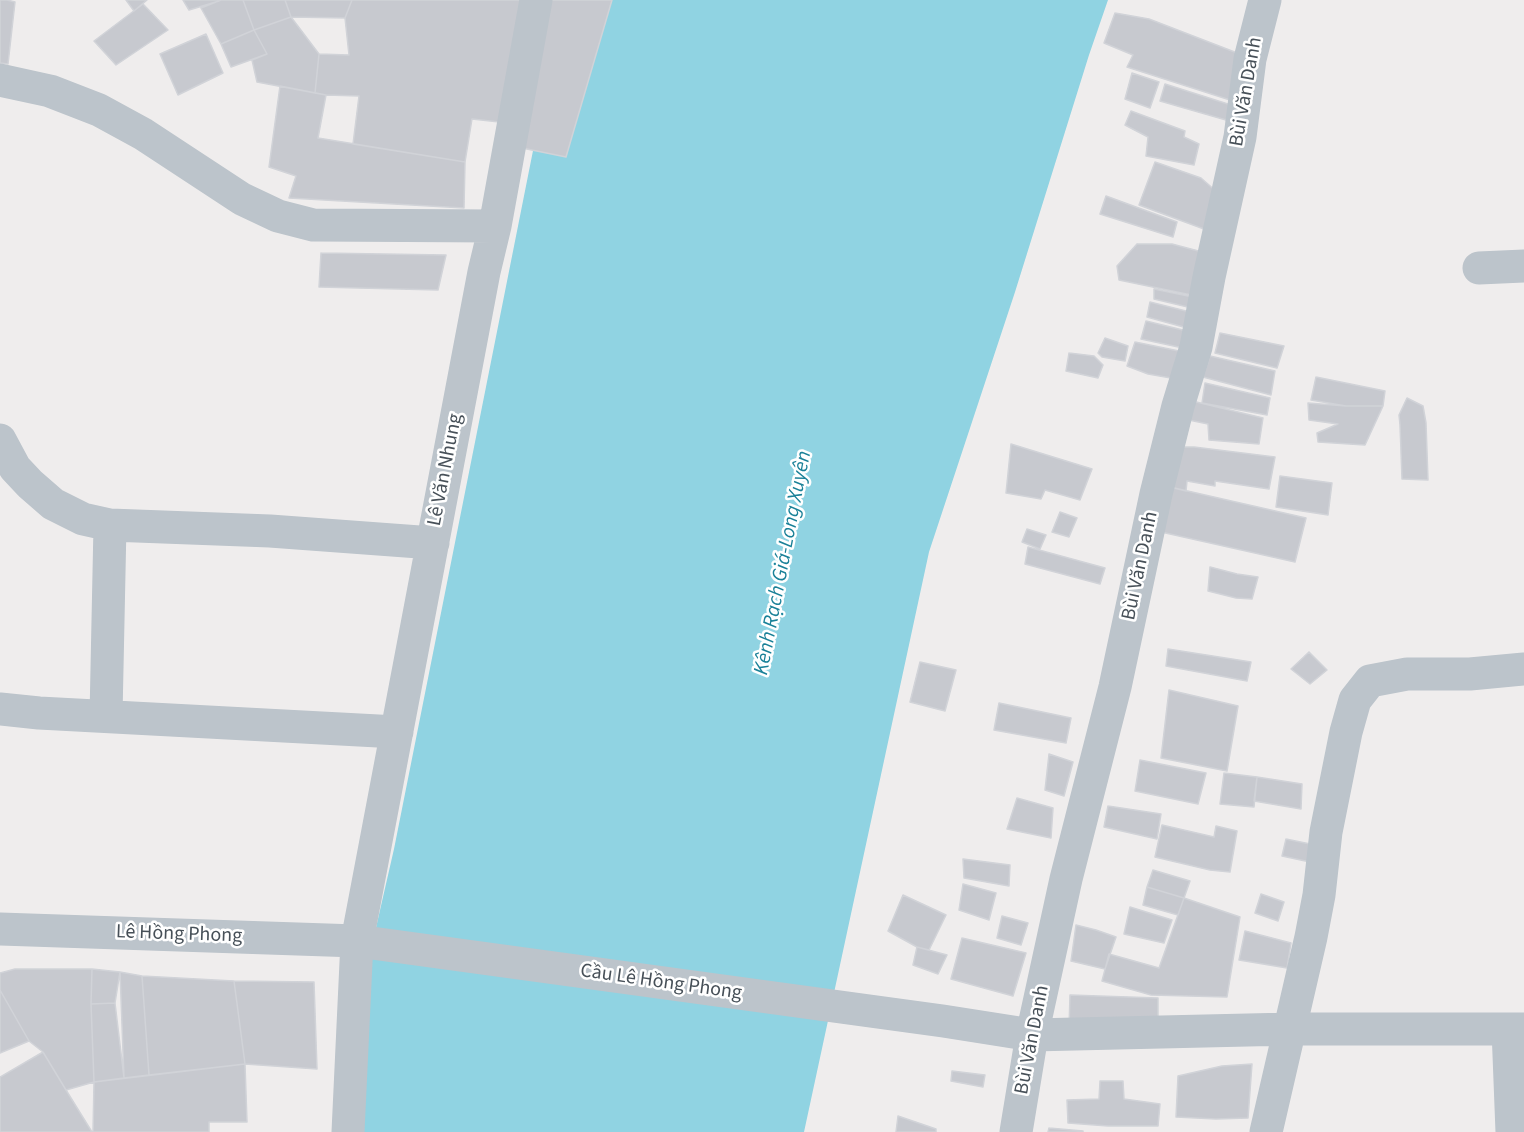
<!DOCTYPE html>
<meta charset="utf-8">
<style>
body{margin:0}
canvas{display:block;background:#efeded}
</style>
<canvas width="1524" height="1132"></canvas>
<script>
const g = document.querySelector('canvas').getContext('2d');
g.lineJoin = 'round';
function fill(path, color) {
  g.fillStyle = color;
  g.fill(path, 'evenodd');
}
function toPath(rows) {
  const path = new Path2D();
  for (const r of rows) {
    path.moveTo(r[0], r[1]);
    for (let i = 2; i < r.length; i += 2) path.lineTo(r[i], r[i + 1]);
  }
  return path;
}
function trace(path, color, width, dash) {
  g.strokeStyle = color;
  g.lineWidth = width;
  g.lineCap = dash ? 'butt' : 'round';
  g.setLineDash(dash || []);
  g.stroke(path);
}
function label(font, color, halo, rows, align = 'center') {
  g.font = font + ' "Source Sans 3",sans-serif';
  g.lineWidth = 5;
  g.setLineDash([]);
  g.textBaseline = 'middle';
  g.strokeStyle = halo;
  g.fillStyle = color;
  for (const [text, x, y, turn = 0] of rows) {
    g.save();
    g.translate(x, y);
    g.rotate((+turn || 0) * Math.PI / 180);
    g.textAlign = isNaN(turn) ? turn : align;
    if (halo) g.strokeText(text, 0, 0);
    g.fillText(text, 0, 0);
    g.restore();
  }
}
const water = toPath([
 [563,0,1108,0,1089,55,1015,292,929,552,804,1132,362,1132,364,980,394,849]
]);
const building = toPath([
 [0,0,7,0,15,2,8,64,0,63,0,0],
 [126,0,147,0,134,11,126,0],
 [183,0,219,0,219,1,189,10,183,0],
 [243,0,254,30,221,44,201,8,221,0,243,0],
 [243,0,285,0,291,17,254,30,243,0],
 [285,0,352,0,345,18,291,17,285,0],
 [352,0,522,0,499,122,472,119,465,162,353,144,359,96,326,95,315,93,319,54,349,55,345,18,352,0],
 [548,0,612,0,566,157,522,148,548,0],
 [143,4,168,30,116,65,94,41,143,4],
 [1115,13,1149,19,1245,56,1230,100,1127,67,1133,55,1104,43,1115,13],
 [291,17,319,54,315,93,257,82,252,60,267,54,254,30,291,17],
 [254,30,267,54,231,67,221,44,254,30],
 [206,34,223,73,178,95,160,54,206,34],
 [1132,73,1159,82,1150,108,1125,99,1132,73],
 [1165,84,1231,105,1226,120,1160,101,1165,84],
 [280,86,326,95,318,138,465,162,464,208,289,198,296,176,269,167,280,86],
 [1131,111,1185,131,1184,137,1199,144,1194,165,1146,156,1148,137,1125,125,1131,111],
 [1155,162,1201,178,1217,192,1212,232,1139,205,1155,162],
 [1106,196,1177,222,1173,237,1100,214,1106,196],
 [1137,244,1172,244,1206,253,1196,296,1119,280,1117,266,1137,244],
 [321,253,446,255,438,290,319,287,321,253],
 [1154,289,1193,297,1192,308,1154,299,1154,289],
 [1150,302,1190,312,1187,328,1147,317,1150,302],
 [1146,321,1187,331,1183,348,1141,339,1146,321],
 [1220,333,1284,346,1277,368,1215,353,1220,333],
 [1105,338,1128,346,1125,361,1102,357,1098,353,1105,338],
 [1135,342,1179,351,1171,378,1148,374,1127,366,1135,342],
 [1069,353,1094,356,1103,365,1098,378,1066,371,1069,353],
 [1210,356,1275,371,1271,395,1203,377,1210,356],
 [1316,377,1385,391,1383,406,1346,406,1311,400,1316,377],
 [1205,383,1270,398,1267,415,1202,403,1205,383],
 [1407,398,1423,406,1426,423,1428,480,1402,479,1400,425,1399,415,1407,398],
 [1188,400,1263,418,1259,444,1209,440,1208,424,1184,419,1188,400],
 [1308,403,1346,406,1383,406,1365,445,1318,442,1317,433,1338,424,1309,420,1308,403],
 [1011,444,1092,469,1080,500,1045,490,1041,499,1006,493,1011,444],
 [1178,447,1194,447,1275,457,1269,489,1215,481,1215,486,1187,481,1186,491,1170,487,1178,447],
 [1280,476,1332,483,1328,515,1276,507,1280,476],
 [1170,487,1306,518,1295,562,1161,532,1170,487],
 [1060,512,1077,518,1069,537,1052,532,1060,512],
 [1027,529,1046,535,1040,549,1022,542,1027,529],
 [1028,547,1105,568,1100,584,1025,564,1028,547],
 [1210,567,1237,574,1258,577,1252,599,1236,598,1208,591,1210,567],
 [1168,649,1251,662,1247,681,1166,666,1168,649],
 [1309,652,1327,670,1310,684,1291,669,1309,652],
 [920,662,956,670,945,711,910,702,920,662],
 [1169,690,1238,706,1227,771,1161,758,1169,690],
 [999,703,1071,718,1066,743,994,730,999,703],
 [1049,754,1073,762,1064,796,1045,790,1049,754],
 [1140,760,1206,773,1198,804,1135,791,1140,760],
 [1224,773,1257,777,1254,807,1220,804,1224,773],
 [1257,777,1302,784,1301,809,1254,801,1257,777],
 [1017,798,1053,808,1051,838,1007,829,1017,798],
 [1108,806,1161,814,1157,839,1104,827,1108,806],
 [1162,825,1214,837,1216,826,1237,831,1230,872,1210,870,1155,857,1162,825],
 [1286,839,1315,845,1310,862,1282,856,1286,839],
 [963,859,1010,865,1009,886,964,878,963,859],
 [1153,870,1190,881,1184,898,1147,887,1153,870],
 [963,884,996,893,989,920,959,910,963,884],
 [1147,887,1184,898,1178,915,1143,905,1147,887],
 [1261,894,1284,902,1278,921,1255,913,1261,894],
 [903,895,946,915,929,950,917,947,888,931,903,895],
 [1184,898,1240,917,1227,997,1151,995,1102,981,1109,954,1159,968,1184,898],
 [1130,907,1172,920,1164,943,1124,934,1130,907],
 [1002,916,1028,923,1021,945,997,938,1002,916],
 [1076,925,1096,930,1116,937,1105,969,1071,961,1076,925],
 [1245,931,1291,943,1287,968,1239,960,1245,931],
 [962,938,1026,953,1013,996,951,979,962,938],
 [917,947,947,955,938,974,913,965,917,947],
 [15,969,92,969,91,1004,94,1082,66,1090,43,1052,29,1041,0,990,0,973,15,969],
 [92,969,120,972,115,1003,91,1004,92,969],
 [120,972,142,976,149,1075,124,1078,120,972],
 [142,976,234,981,245,1064,149,1075,142,976],
 [234,981,314,982,317,1069,245,1064,234,981],
 [0,990,29,1041,0,1053,0,990],
 [1070,995,1158,998,1158,1029,1069,1028,1070,995],
 [115,1003,124,1078,94,1082,91,1004,115,1003],
 [43,1052,66,1090,92,1132,0,1132,0,1077,43,1052],
 [245,1064,247,1122,209,1122,209,1132,93,1132,94,1082,245,1064],
 [1252,1064,1248,1118,1216,1119,1176,1117,1178,1076,1222,1066,1252,1064],
 [952,1071,985,1075,983,1087,951,1081,952,1071],
 [1100,1081,1123,1081,1124,1099,1160,1104,1158,1126,1108,1126,1068,1123,1067,1100,1099,1099,1100,1081],
 [898,1116,936,1129,936,1132,896,1132,898,1116],
 [1049,1128,1083,1131,1083,1132,1048,1132,1049,1128]
]);
const minor = toPath([
 [0,80,50,91,99,110,143,134,242,199,278,216,313,225,495,226],
 [1479,268,1524,266],
 [0,440,15,468,30,484,53,504,83,519,110,525,270,531,433,543],
 [0,709,39,713,397,732],
 [106,716,110,525],
 [0,929,357,941,943,1021,1032,1035,1291,1029,1524,1029],
 [1508,1029,1512,1132],
 [348,1132,357,941,484,272,495,226,536,0],
 [1016,1132,1032,1035,1066,879,1115,687,1156,494,1178,406,1196,347,1209,277,1240,137,1250,59,1265,0],
 [1266,1132,1311,937,1319,895,1326,832,1346,732,1355,700,1370,681,1407,674,1470,674,1524,669]
]);
const streetNames = [
 ["Bùi Văn Danh",1247,92,-80],
 ["Lê Văn Nhung",446,470,-79],
 ["Bùi Văn Danh",1141,566,-78],
 ["Lê Hồng Phong",179,935,2],
 ["Cầu Lê Hồng Phong",661,983,8],
 ["Bùi Văn Danh",1033,1040,-79]
];
const waterNames = [
 ["Kênh Rạch Giá-Long Xuyên",784,563,-79]
];
fill(water, '#90d3e2');
fill(building, '#c7c9cf');
trace(building, '#d1d3d8', 1.5);
trace(minor, '#bcc4cb', 33);
label('20px', '#475058', '#fff', streetNames);
label('italic 21px', '#1a8198', '#fff', waterNames);
</script>
